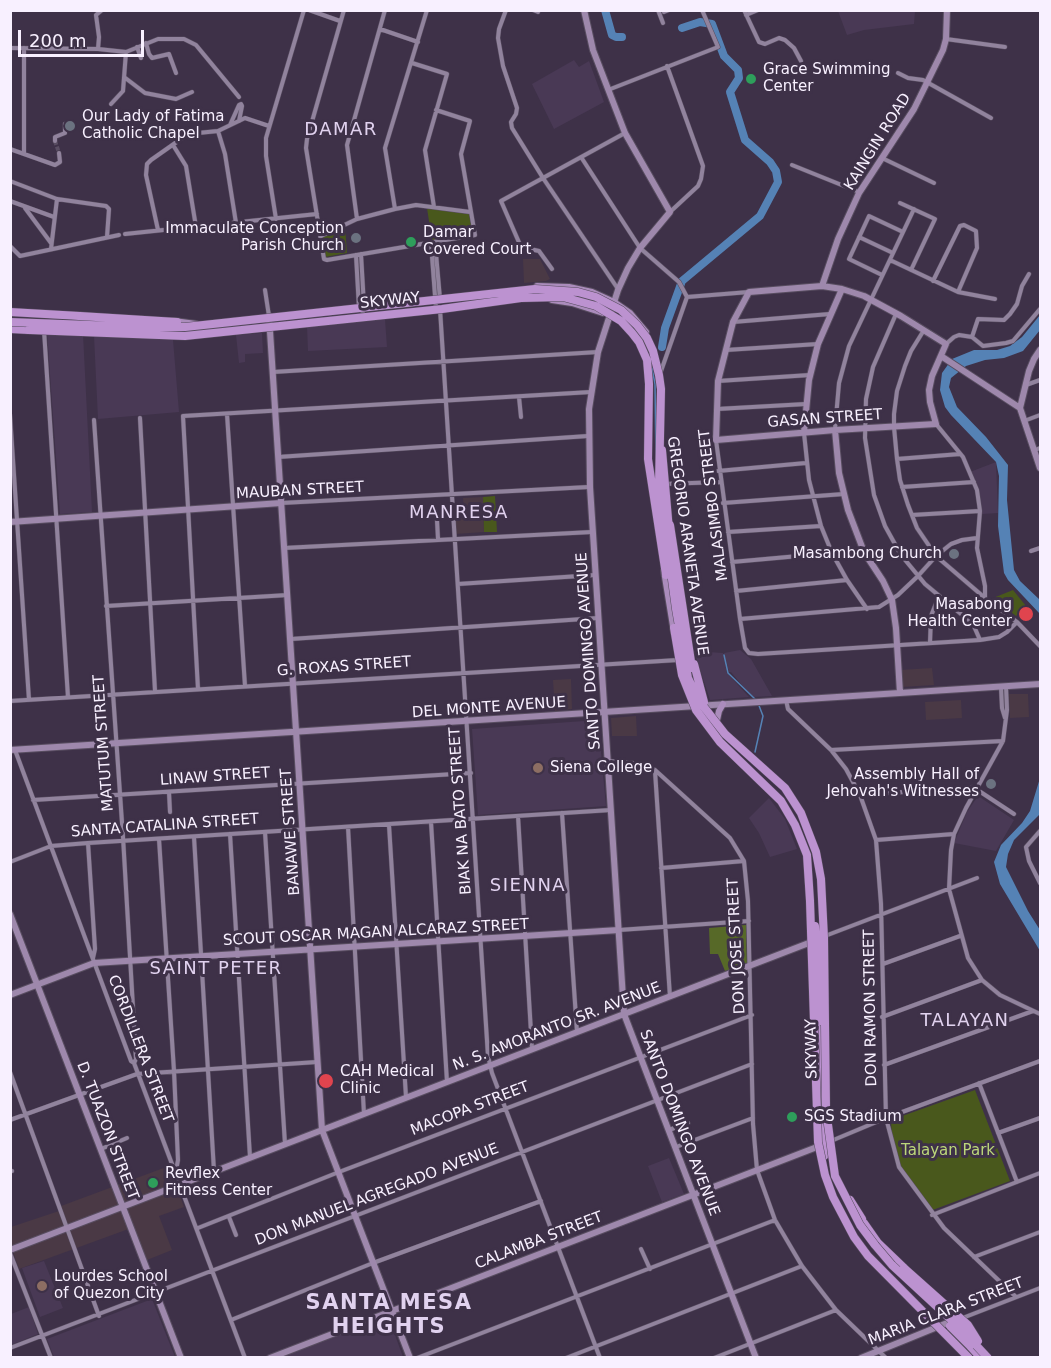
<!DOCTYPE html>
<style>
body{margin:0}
#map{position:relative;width:1051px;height:1368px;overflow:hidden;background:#3e3148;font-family:"DejaVu Sans",sans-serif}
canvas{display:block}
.frame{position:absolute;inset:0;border:12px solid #f8f0ff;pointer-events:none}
.scale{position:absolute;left:18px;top:30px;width:126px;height:27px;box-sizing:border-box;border:3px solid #f8f0ff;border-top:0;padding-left:8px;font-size:18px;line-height:21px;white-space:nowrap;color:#f8f0ff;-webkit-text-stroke:4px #3e3148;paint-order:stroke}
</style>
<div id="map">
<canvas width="1051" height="1368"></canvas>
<div class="frame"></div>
<div class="scale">200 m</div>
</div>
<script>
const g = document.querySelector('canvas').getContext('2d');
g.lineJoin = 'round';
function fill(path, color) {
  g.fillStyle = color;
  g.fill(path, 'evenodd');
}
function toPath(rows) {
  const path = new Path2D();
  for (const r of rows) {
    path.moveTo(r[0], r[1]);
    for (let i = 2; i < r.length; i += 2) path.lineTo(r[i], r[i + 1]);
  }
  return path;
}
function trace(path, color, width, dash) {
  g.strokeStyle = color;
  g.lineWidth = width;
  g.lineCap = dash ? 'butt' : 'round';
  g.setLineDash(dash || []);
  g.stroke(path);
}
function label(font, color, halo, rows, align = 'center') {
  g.font = font + ' "DejaVu Sans",sans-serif';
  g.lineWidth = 6;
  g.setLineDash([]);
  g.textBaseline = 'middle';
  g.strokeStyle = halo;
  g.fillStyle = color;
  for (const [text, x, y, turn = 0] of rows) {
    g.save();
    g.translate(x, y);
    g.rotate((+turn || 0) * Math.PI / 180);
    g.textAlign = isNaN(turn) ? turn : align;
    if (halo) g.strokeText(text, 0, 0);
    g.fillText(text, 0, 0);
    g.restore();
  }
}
const commercial = toPath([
 [523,259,540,259,550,279,546,281,524,283],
 [483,497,484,532,455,534,453,515,464,514,463,498],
 [932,668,934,685,902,687,900,670],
 [571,679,572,709,555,711,553,680],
 [1009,694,1028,694,1029,717,1010,718],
 [961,700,962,718,926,720,925,702],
 [636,716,637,736,612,736,611,718],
 [169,1166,184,1207,159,1216,172,1250,147,1260,134,1227,19,1269,11,1246,11,1227,62,1210,61,1206]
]);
const built = toPath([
 [838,11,915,11,914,24,864,30,847,35],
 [574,60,579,67,589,61,604,102,554,129,532,84],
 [385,319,387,347,308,351,307,326],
 [47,332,83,334,92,512,60,514],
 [262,333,263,353,245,354,245,362,239,363,236,335],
 [94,336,173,340,179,412,98,419],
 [996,462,998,513,982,514,970,472],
 [740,650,751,659,772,696,752,697,731,672,729,672,724,653],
 [694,651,723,653,727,673,749,697,710,700],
 [598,720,606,806,478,815,472,729],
 [978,796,1014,820,996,851,954,843,967,812],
 [769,798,785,819,797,849,770,857,759,833,749,818],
 [669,1158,684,1194,662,1202,648,1166],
 [44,1261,63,1308,40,1317,22,1268],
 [152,1299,175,1357,54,1357,47,1339],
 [29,1307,38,1334,11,1345,11,1314],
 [388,1316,403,1357,281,1357]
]);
const green = toPath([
 [427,208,469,214,473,232,471,235,432,241],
 [345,226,347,253,325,257,321,237],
 [495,496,497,532,484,532,483,497],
 [1013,590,1026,606,1016,616,993,598],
 [975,1090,1010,1181,930,1211,901,1168,892,1140,891,1120]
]);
const forest = toPath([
 [746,925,747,964,725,971,718,954,710,954,709,928]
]);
const water = toPath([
 [1040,315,1040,330,1023,351,1004,358,985,360,966,366,951,378,949,387,957,407,986,437,1008,465,1007,500,1014,570,1020,581,1040,600,1040,614,1008,580,1004,573,998,526,999,476,996,462,951,415,945,407,940,390,942,373,952,359,974,350,997,350,1010,346,1022,337],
 [1040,778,1040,814,1014,840,1008,854,1006,867,1028,911,1040,930,1040,951,1000,884,994,862,1001,845,1022,823,1030,811]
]);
const stream = toPath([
 [652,368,655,384,656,465],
 [724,655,728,673,755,699],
 [755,752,763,716,758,703]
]);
const river = toPath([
 [605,10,612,35,616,37,622,37],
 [662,347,665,328,682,281,760,216,778,182,776,171,770,162,745,140,730,92,739,78,738,70,724,56,712,24,700,22,682,28]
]);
const streetTunnel = toPath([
 [55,141,59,153]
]);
const street = toPath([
 [309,10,340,21],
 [344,10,307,139,306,148,324,259,327,260,475,235,461,154,470,121,436,110],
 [506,10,499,29,498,38,503,66,517,108,516,114,511,122,512,128,543,178,618,289],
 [533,10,538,12],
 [658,10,663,23],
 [744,10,759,42,765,44,779,38,785,40,794,48,801,61],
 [664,12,669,10],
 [746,15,758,10],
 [380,29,418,42],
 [946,39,1005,47],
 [146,43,149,54,152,58,169,54,176,73],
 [137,47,141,58],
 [10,48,98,49,126,52,158,39,184,39,196,45,239,97],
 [98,49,99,37,96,15,102,10],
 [412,63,447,74,425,150,434,207],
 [667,66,703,166,701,179,698,186,670,212],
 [898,73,908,78,923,80,991,118],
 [124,77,145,93,176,99,192,92],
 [608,90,718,47,702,10],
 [111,104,123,91,126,52],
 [230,125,239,105,241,104,242,106,239,121],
 [218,131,225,154,236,223],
 [55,141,55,137,65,133,65,124],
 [173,145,186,166,196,227],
 [10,149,55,165,60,162,59,153],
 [24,153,24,48],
 [581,157,640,248,679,282,687,297,660,374],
 [882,158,934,183],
 [792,165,859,192],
 [10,181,57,199,106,206,109,209,107,237],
 [10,201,54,217],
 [900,203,935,219,911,270],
 [25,208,51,243],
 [395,209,385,148,427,10],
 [276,219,266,156,266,138,304,10],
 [357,219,347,145,385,10],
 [158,230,146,175,147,164,151,160,188,134,218,131,245,118,269,126],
 [125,234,317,214],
 [321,236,357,219,395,209,416,205,470,212],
 [859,237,893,253],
 [435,242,440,299],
 [431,243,436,309],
 [10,246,20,256,119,235],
 [51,249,57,199],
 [361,254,364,306,362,316],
 [356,255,359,308],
 [890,260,958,292,995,299],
 [552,269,539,251,521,247,501,201,625,133],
 [882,275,849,259,869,216,903,232],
 [933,281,960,226,964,225,976,231,977,248,958,292],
 [265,290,269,316],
 [687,297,749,292],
 [440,309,488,1056,492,1073,600,1358],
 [896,314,873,367,866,399,865,438,874,495,885,526,901,555,925,584,973,624,980,640],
 [733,322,830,314],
 [44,330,68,697],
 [924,330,911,351,905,366,897,391,894,414,894,427,897,459,900,480,908,505,917,528,936,556,985,598,1017,622,1040,646],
 [972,337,978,319,1004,320,1010,314,1017,304,1022,286,1029,274],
 [946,344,954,337,959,335,972,337,983,346,1006,343,1013,341,1040,309],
 [726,350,818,344],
 [273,372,598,352],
 [718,381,810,375],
 [1026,385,1040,380],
 [519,397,521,417],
 [717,409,806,404],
 [227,414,245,686],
 [10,415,29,700],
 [140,418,155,691],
 [94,420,123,837,136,1059,134,1063],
 [1024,421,1040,415],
 [936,424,963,457,977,490,980,511,977,548,985,586,985,597],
 [835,429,839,383,849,346,914,209],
 [804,433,809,480,821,526,832,553,847,580,867,609],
 [716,440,740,619,745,648,749,653,758,654,980,640,999,637,1007,632,1017,622],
 [1035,450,1040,448],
 [278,457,588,436],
 [897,459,960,454],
 [718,471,806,463],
 [664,484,720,482],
 [902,487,974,482],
 [281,503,589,487],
 [723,503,844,494],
 [912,515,980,511],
 [437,520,438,539],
 [728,532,821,526],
 [284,548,592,532],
 [1031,551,1040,548],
 [732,562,832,553],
 [458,584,595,575],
 [736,591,847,580],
 [106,606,288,595],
 [740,619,879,607,898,595,918,576,936,556,951,544,962,540,977,538],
 [291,639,598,618],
 [930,643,931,616,939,596],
 [1006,686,1007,710,1003,741,966,808,954,834,951,850,949,889,968,958,982,980,1000,995,1040,1014],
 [1001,687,1002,708,1005,718],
 [198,689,183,416,591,392],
 [786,700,788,709,831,750,846,769,860,795,876,840,881,904,886,1118,899,1167,944,1228,1016,1297],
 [10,701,678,660],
 [15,750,131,1061,134,1063,245,1358],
 [831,750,1003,741],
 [608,761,632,763,655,770,730,838,744,861,748,901,753,1124,757,1170,775,1220,802,1266,836,1310,886,1358],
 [655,771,670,997],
 [976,789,1014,814],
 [169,792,170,812],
 [860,795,977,787],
 [33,800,471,773],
 [562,813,577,1032],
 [518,816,532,1049],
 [431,822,447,1082],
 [389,825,406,1097],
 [348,827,364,1114],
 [1040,831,1026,847,1029,861,1040,883],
 [265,832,285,1144],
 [230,834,250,1157],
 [194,837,214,1171],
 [159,839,174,1071,178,1160,176,1171],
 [876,840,954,834],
 [88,843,95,949,93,958],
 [10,862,51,846,88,843,611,810],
 [661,868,744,861],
 [619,930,749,921],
 [825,936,977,878],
 [883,964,960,936],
 [882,1017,982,980],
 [884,1065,1033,1011],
 [10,1072,99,1316],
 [979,1083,1017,1182],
 [10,1120,137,1074,317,1062],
 [669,1130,688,1123],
 [998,1133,1040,1118],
 [831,1141,886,1118,1040,1061],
 [676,1147,753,1118],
 [101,1149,127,1138],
 [10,1171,12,1171],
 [932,1215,1040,1173],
 [229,1217,236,1235],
 [198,1228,339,1172,752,1015],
 [641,1249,650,1269],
 [10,1253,51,1358],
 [974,1257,1040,1232],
 [960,1319,1040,1288],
 [231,1320,373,1263,541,1201],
 [10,1348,752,1064],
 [417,1358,775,1220],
 [566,1358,802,1266],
 [714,1358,836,1310]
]);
const secondary = toPath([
 [584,10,593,50,625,133,670,212,640,248,628,268,618,290,598,352,589,409,590,487,624,1014,756,1358],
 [822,286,842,289,864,296,901,316,946,344,932,376,929,390,930,402,936,424,835,430,716,440,718,381,733,322,749,292,822,286],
 [822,286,838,239,859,193,914,109,943,50,946,39,947,10],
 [269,316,322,1130,410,1358],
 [1040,350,1034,359,1029,371,1020,408,1040,468],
 [941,356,1020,408],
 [835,430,839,473,848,510,864,552,883,581,892,600,896,628,900,693],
 [804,432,809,380,818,344,842,289],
 [10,522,281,503],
 [10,750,1040,684],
 [10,914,181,1358],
 [10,995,94,963,619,930],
 [10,1250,814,941],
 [270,1358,817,1147],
 [861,1358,952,1321]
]);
const primary = toPath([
 [537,286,569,287,592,292,614,302,630,313,646,332],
 [552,300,572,303,603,313],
 [174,321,196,324],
 [664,571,674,632],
 [717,720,719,711,723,704]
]);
const highway = toPath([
 [10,312,80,316],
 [10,329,29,330],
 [818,1029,824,1156],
 [850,1200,862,1219],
 [864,1223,878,1243,904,1268],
 [970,1346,981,1358]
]);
const highwayBridge = toPath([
 [80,316,177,322],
 [10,322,142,327,185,327,535,289,578,292,596,297,621,310,637,325,647,338,653,351,659,375,661,389,659,484,676,609,688,678,700,702,725,734,785,788,801,813,816,852,821,879,824,938,826,1110,835,1176,860,1225,875,1245,892,1265,959,1327,988,1358],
 [29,330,185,336,442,309,521,298,563,297,596,306,621,321,632,333,639,342,647,360,649,384,648,459,666,575],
 [662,450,669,530],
 [670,525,692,668],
 [674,628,682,675,696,710,720,742,781,801,795,825,807,855,810,901,818,1142,825,1175,833,1197,854,1237,868,1256,969,1358],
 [694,664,704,702],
 [815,926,817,943,818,1022],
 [904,1268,968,1325,978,1341],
 [950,1326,970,1346]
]);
const markers = [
 [751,79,6,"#2e9e5b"],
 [70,126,6,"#6b7280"],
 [356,238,6,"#6b7280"],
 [411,242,6,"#2e9e5b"],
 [954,554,6,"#6b7280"],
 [1026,614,8,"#e0444e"],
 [538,768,6,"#8d6e63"],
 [991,784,6,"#6b7280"],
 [326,1081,8,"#e0444e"],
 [792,1117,6,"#2e9e5b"],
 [153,1183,6,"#2e9e5b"],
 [42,1286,6,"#8d6e63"]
];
const poiNames = [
 ["Grace Swimming",763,70],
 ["Center",763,87],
 ["Our Lady of Fatima",82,117],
 ["Catholic Chapel",82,134],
 ["Immaculate Conception",344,229,"right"],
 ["Parish Church",344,246,"right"],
 ["Damar",423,233],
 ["Covered Court",423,250],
 ["Masambong Church",942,554,"right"],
 ["Masabong",1012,605,"right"],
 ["Health Center",1012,622,"right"],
 ["Siena College",550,768],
 ["Assembly Hall of",979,775,"right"],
 ["Jehovah's Witnesses",979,792,"right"],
 ["CAH Medical",340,1072],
 ["Clinic",340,1089],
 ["SGS Stadium",804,1117],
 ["Revflex",165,1174],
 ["Fitness Center",165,1191],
 ["Lourdes School",54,1277],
 ["of Quezon City",54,1294]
];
const streetNames = [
 ["KAINGIN ROAD",878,142,-58],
 ["SKYWAY",390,301,-6],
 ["GASAN STREET",825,419,-4],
 ["MAUBAN STREET",300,491,-3],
 ["MALASIMBO STREET",714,505,-97],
 ["GREGORIO ARANETA AVENUE",687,546,82],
 ["SANTO DOMINGO AVENUE",589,651,-94],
 ["G. ROXAS STREET",344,667,-4],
 ["DEL MONTE AVENUE",489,708,-4],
 ["MATUTUM STREET",104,743,-94],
 ["LINAW STREET",215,777,-4],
 ["BIAK NA BATO STREET",461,811,-94],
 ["SANTA CATALINA STREET",165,826,-4],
 ["BANAWE STREET",291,832,-94],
 ["SCOUT OSCAR MAGAN ALCARAZ STREET",376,933,-3],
 ["DON JOSE STREET",737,946,-93],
 ["DON RAMON STREET",871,1008,-91],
 ["N. S. AMORANTO SR. AVENUE",557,1027,-21],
 ["CORDILLERA STREET",140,1049,69],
 ["SKYWAY",812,1049,-91],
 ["MACOPA STREET",470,1109,-21],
 ["SANTO DOMINGO AVENUE",679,1123,69],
 ["D. TUAZON STREET",107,1131,69],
 ["DON MANUEL AGREGADO AVENUE",377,1195,-21],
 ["CALAMBA STREET",539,1241,-21],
 ["MARIA CLARA STREET",946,1312,-21]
];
const parkNames = [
 ["Talayan Park",948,1151]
];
const quarterNames = [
 ["DAMAR",341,130],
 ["MANRESA",459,513],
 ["SIENNA",528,886],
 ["SAINT PETER",216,969],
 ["TALAYAN",965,1021]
];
const districtNames = [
 ["SANTA MESA",389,1304],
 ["HEIGHTS",389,1328]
];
fill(commercial, '#4a3945');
fill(built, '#493955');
fill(green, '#49581c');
fill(forest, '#576928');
fill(water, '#5582b5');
trace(stream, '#5582b5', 1.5);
trace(river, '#5582b5', 8);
trace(streetTunnel, '#5a4e63', 4, [4, 2]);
trace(street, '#584d60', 5);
trace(secondary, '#584d60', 8);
trace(primary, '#584d60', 8);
trace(highway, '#584d60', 9);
trace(street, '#91839d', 4);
trace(secondary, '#9e88ac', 6);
trace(primary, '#ab8cbc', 6);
trace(highway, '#bc92d0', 8);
trace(highwayBridge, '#584d60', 9, []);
trace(highwayBridge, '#bc92d0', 8);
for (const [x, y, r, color] of markers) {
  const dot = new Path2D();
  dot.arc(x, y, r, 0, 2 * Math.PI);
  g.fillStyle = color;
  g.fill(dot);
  trace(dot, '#3e3148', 2);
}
label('15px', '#f8f0ff', '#3e3148', poiNames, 'left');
label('15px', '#f8f0ff', '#3e3148', streetNames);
label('15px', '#bcd77a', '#3e3148', parkNames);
g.letterSpacing = '1.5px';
label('18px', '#e1d2ef', '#3e3148', quarterNames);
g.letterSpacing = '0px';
g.letterSpacing = '1.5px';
label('bold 21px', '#e1d2ef', '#3e3148', districtNames);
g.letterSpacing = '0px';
</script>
